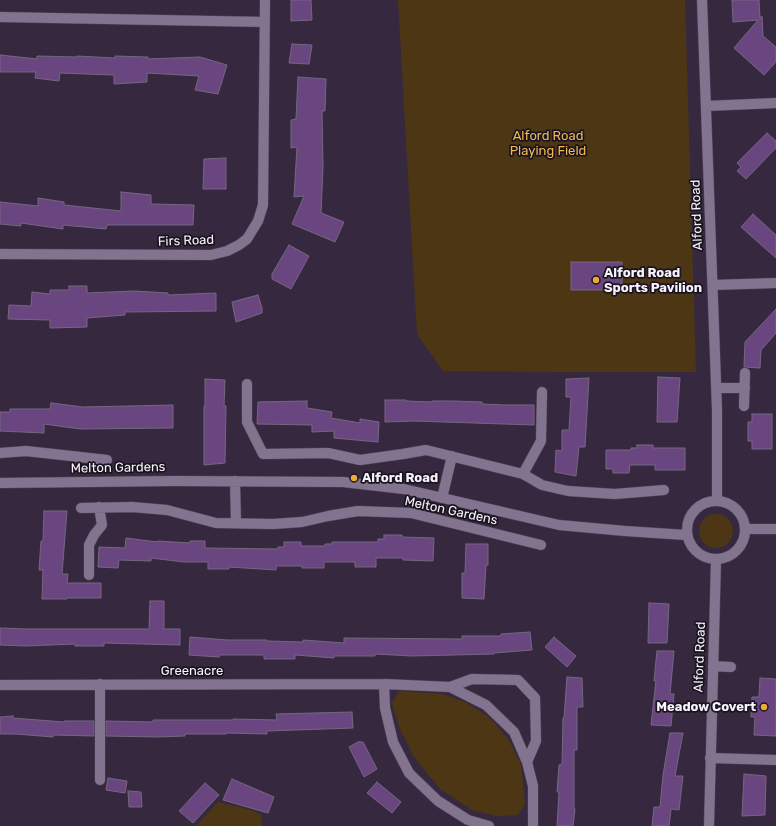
<!DOCTYPE html>
<style>
body{margin:0}
canvas{display:block;background:#36293f}
</style>
<canvas width="776" height="826"></canvas>
<script>
const g = document.querySelector('canvas').getContext('2d');
g.lineJoin = 'round';
function fill(path, color) {
  g.fillStyle = color;
  g.fill(path, 'evenodd');
}
function toPath(rows) {
  const path = new Path2D();
  for (const r of rows) {
    if (r.length === 3) {
      path.moveTo(r[0] + r[2], r[1]);
      path.arc(r[0], r[1], r[2], 0, 2 * Math.PI);
      continue;
    }
    path.moveTo(r[0], r[1]);
    for (let i = 2; i < r.length; i += 2) path.lineTo(r[i], r[i + 1]);
  }
  return path;
}
function trace(path, color, width, dash) {
  g.strokeStyle = color;
  g.lineWidth = width;
  g.lineCap = dash ? 'butt' : 'round';
  g.setLineDash(dash || []);
  g.stroke(path);
}
function label(font, color, halo, rows, align = 'center') {
  g.font = font + ' Rubik,sans-serif';
  g.lineWidth = 3.5;
  g.setLineDash([]);
  g.textBaseline = 'middle';
  g.strokeStyle = halo;
  g.fillStyle = color;
  for (const [text, x, y, turn = 0] of rows) {
    g.save();
    g.translate(x, y);
    g.rotate((+turn || 0) * Math.PI / 180);
    g.textAlign = isNaN(turn) ? turn : align;
    if (halo) g.strokeText(text, 0, 0);
    g.fillText(text, 0, 0);
    g.restore();
  }
}
const green = toPath([
 [398,0,685,0,696,372,552,372,443,371,417,334],
 [716,531,17],
 [399,691,443,694,467,703,490,718,508,739,521,764,525,805,517,815,496,816,472,810,440,789,414,757,399,727,392,703],
 [218,802,251,810,261,815,262,826,196,826]
]);
const building = toPath([
 [291,0,311,0,312,20,291,21,291,0],
 [732,0,759,0,760,19,762,16,763,36,776,47,776,62,764,75,734,48,758,20,733,22,732,0],
 [292,44,312,45,309,64,289,63,292,44],
 [0,55,37,59,37,56,77,57,77,56,115,58,115,56,148,57,148,59,200,57,227,65,218,94,195,90,199,76,147,73,147,82,114,84,114,75,60,73,59,81,35,78,36,72,0,72,0,55],
 [298,77,326,79,325,111,322,111,323,166,321,213,344,222,335,242,292,224,304,196,294,197,297,147,291,148,291,120,296,119,298,77],
 [767,133,776,141,776,148,746,179,737,171,741,167,737,163,767,133],
 [226,158,226,189,203,189,204,159,226,158],
 [121,192,151,195,151,204,194,205,193,225,107,225,106,229,63,225,63,229,21,223,21,226,0,224,0,202,38,206,38,198,64,202,64,205,121,211,121,192],
 [753,214,776,235,776,258,741,227,753,214],
 [289,245,309,256,291,289,272,279,272,274,289,245],
 [571,262,622,262,622,290,571,290,571,262],
 [69,286,87,286,87,293,134,291,168,293,168,295,216,293,216,311,125,312,125,315,87,318,87,327,50,328,50,320,8,319,9,305,31,306,32,292,50,294,50,290,69,290,69,286],
 [258,295,262,308,262,313,236,322,232,302,258,295],
 [776,309,776,333,761,350,760,368,744,367,745,342,776,309],
 [658,377,680,378,677,422,657,422,658,377],
 [589,378,585,447,579,447,576,476,555,472,556,450,562,451,562,430,569,430,571,397,566,397,566,379,589,378],
 [205,379,225,380,224,406,226,406,225,463,204,465,204,406,205,406,205,379],
 [385,400,406,400,406,401,432,402,432,401,453,401,482,402,482,404,505,405,534,405,534,425,414,421,385,422,385,400],
 [307,401,307,408,332,412,331,418,360,423,360,419,379,422,378,442,334,438,334,431,312,432,312,425,257,424,258,402,307,401],
 [51,403,83,407,173,405,173,428,80,429,44,424,44,433,0,431,0,412,10,412,10,409,50,409,51,403],
 [752,414,772,414,772,449,752,449,752,441,748,441,748,422,752,422,752,414],
 [637,445,653,445,653,448,685,448,685,470,655,470,655,465,630,465,629,473,613,473,613,469,606,469,606,450,631,450,631,448,637,448,637,445],
 [44,511,67,511,62,574,68,574,67,583,101,583,101,598,67,598,67,599,42,599,43,570,39,570,41,541,43,541,44,511],
 [384,535,402,535,402,537,434,538,433,561,403,560,403,558,376,558,376,567,355,567,355,562,324,562,324,568,302,568,302,566,276,566,276,570,229,567,229,569,208,569,208,562,184,562,151,558,151,561,119,560,118,568,98,567,99,547,125,548,126,538,157,542,157,541,190,543,190,541,205,541,205,548,278,549,278,547,284,547,284,542,301,542,301,546,325,546,325,544,332,544,332,542,378,542,378,539,384,539,384,535],
 [466,544,488,544,488,565,486,565,484,599,462,598,462,573,465,573,466,544],
 [150,601,164,601,164,629,180,629,180,645,104,643,104,646,75,646,75,644,26,646,0,645,0,628,27,629,149,629,150,601],
 [649,603,669,604,667,643,648,643,649,603],
 [530,632,532,650,494,653,494,654,412,656,375,654,375,656,334,656,334,658,295,655,295,659,264,659,264,655,220,655,219,657,189,655,190,637,227,640,267,640,267,641,303,642,303,640,344,643,344,638,462,639,462,636,501,636,501,634,530,632],
 [554,637,576,656,567,667,545,647,554,637],
 [657,651,674,651,670,694,674,694,671,726,651,725,656,681,654,681,657,651],
 [567,677,582,678,583,707,577,707,577,750,574,750,574,809,575,809,573,826,557,826,559,792,557,792,559,765,562,764,563,718,564,718,567,677],
 [760,678,776,679,776,736,754,735,755,717,751,717,752,697,759,697,760,678],
 [352,712,353,728,267,731,267,734,226,733,226,734,185,734,185,736,157,737,106,736,106,721,153,722,153,720,233,720,233,719,277,720,276,714,352,712],
 [13,716,13,718,64,722,64,721,94,721,94,736,54,735,53,737,16,734,0,734,0,717,13,716],
 [670,733,683,733,675,776,683,776,679,810,671,809,669,826,652,826,654,807,660,807,663,775,670,733],
 [358,742,363,742,377,769,364,777,349,747,358,742],
 [744,774,766,776,765,815,742,816,744,774],
 [108,778,127,781,125,793,106,790,108,778],
 [232,779,274,797,268,813,223,800,232,779],
 [377,782,401,802,392,813,367,793,377,782],
 [205,783,219,795,193,823,179,811,205,783],
 [128,791,141,792,142,807,129,807,128,791]
]);
const minor = toPath([
 [702,0,717,410,717,500],
 [0,17,265,22],
 [706,106,776,103],
 [0,254,211,255,227,251,239,245,247,239,258,221,263,205,265,0],
 [713,285,776,283],
 [247,384,247,422,263,454,328,453,360,460,403,454,426,450,523,474,542,485,568,491,615,494,664,490],
 [716,388,745,388],
 [744,406,745,373],
 [0,453,26,451,107,460],
 [523,474,541,441,542,392],
 [235,481,236,523],
 [0,483,175,481,343,482,404,489,559,525,625,531,686,535],
 [442,498,452,456],
 [716,530,29],
 [81,508,132,507,167,510,216,523,273,524,302,522,328,516,358,511,411,513,541,545],
 [746,529,776,529],
 [89,575,89,545,94,535,102,525,99,507],
 [713,666,731,667],
 [100,684,100,780],
 [384,684,385,708,393,742,409,773,438,801,468,820,489,826],
 [0,685,384,684,450,687,486,705,514,732,527,762,533,786,533,826],
 [450,687,472,679,518,680,535,698,536,741,527,762],
 [710,758,776,760],
 [709,826,716,560]
]);
const markers = [
 [596,280,4,"#ebaa39"],
 [354,478,4,"#ebaa39"],
 [764,707,4,"#ebaa39"]
];
const parkNames = [
 ["Alford Road",548,136],
 ["Playing Field",548,151]
];
const streetNames = [
 ["Alford Road",697,215,-92],
 ["Firs Road",186,241,-2],
 ["Melton Gardens",118,468,-1],
 ["Melton Gardens",451,511,12],
 ["Alford Road",700,657,-88],
 ["Greenacre",192,671]
];
const poiNames = [
 ["Alford Road",604,273],
 ["Sports Pavilion",604,288],
 ["Alford Road",362,478],
 ["Meadow Covert",756,707,"right"]
];
fill(green, '#4c3613');
fill(building, '#6a4681');
trace(building, '#756680', 1);
trace(minor, '#51455a', 11);
trace(minor, '#82738e', 10);
for (const [x, y, r, color] of markers) {
  const dot = new Path2D();
  dot.arc(x, y, r, 0, 2 * Math.PI);
  g.fillStyle = color;
  g.fill(dot);
  trace(dot, '#1a141e', 1.5);
}
label('13px', '#f1b657', '#1a141e', parkNames);
label('13px', '#f8f2fe', '#1a141e', streetNames);
label('bold 13px', '#f8f2fe', '#1a141e', poiNames, 'left');
</script>
